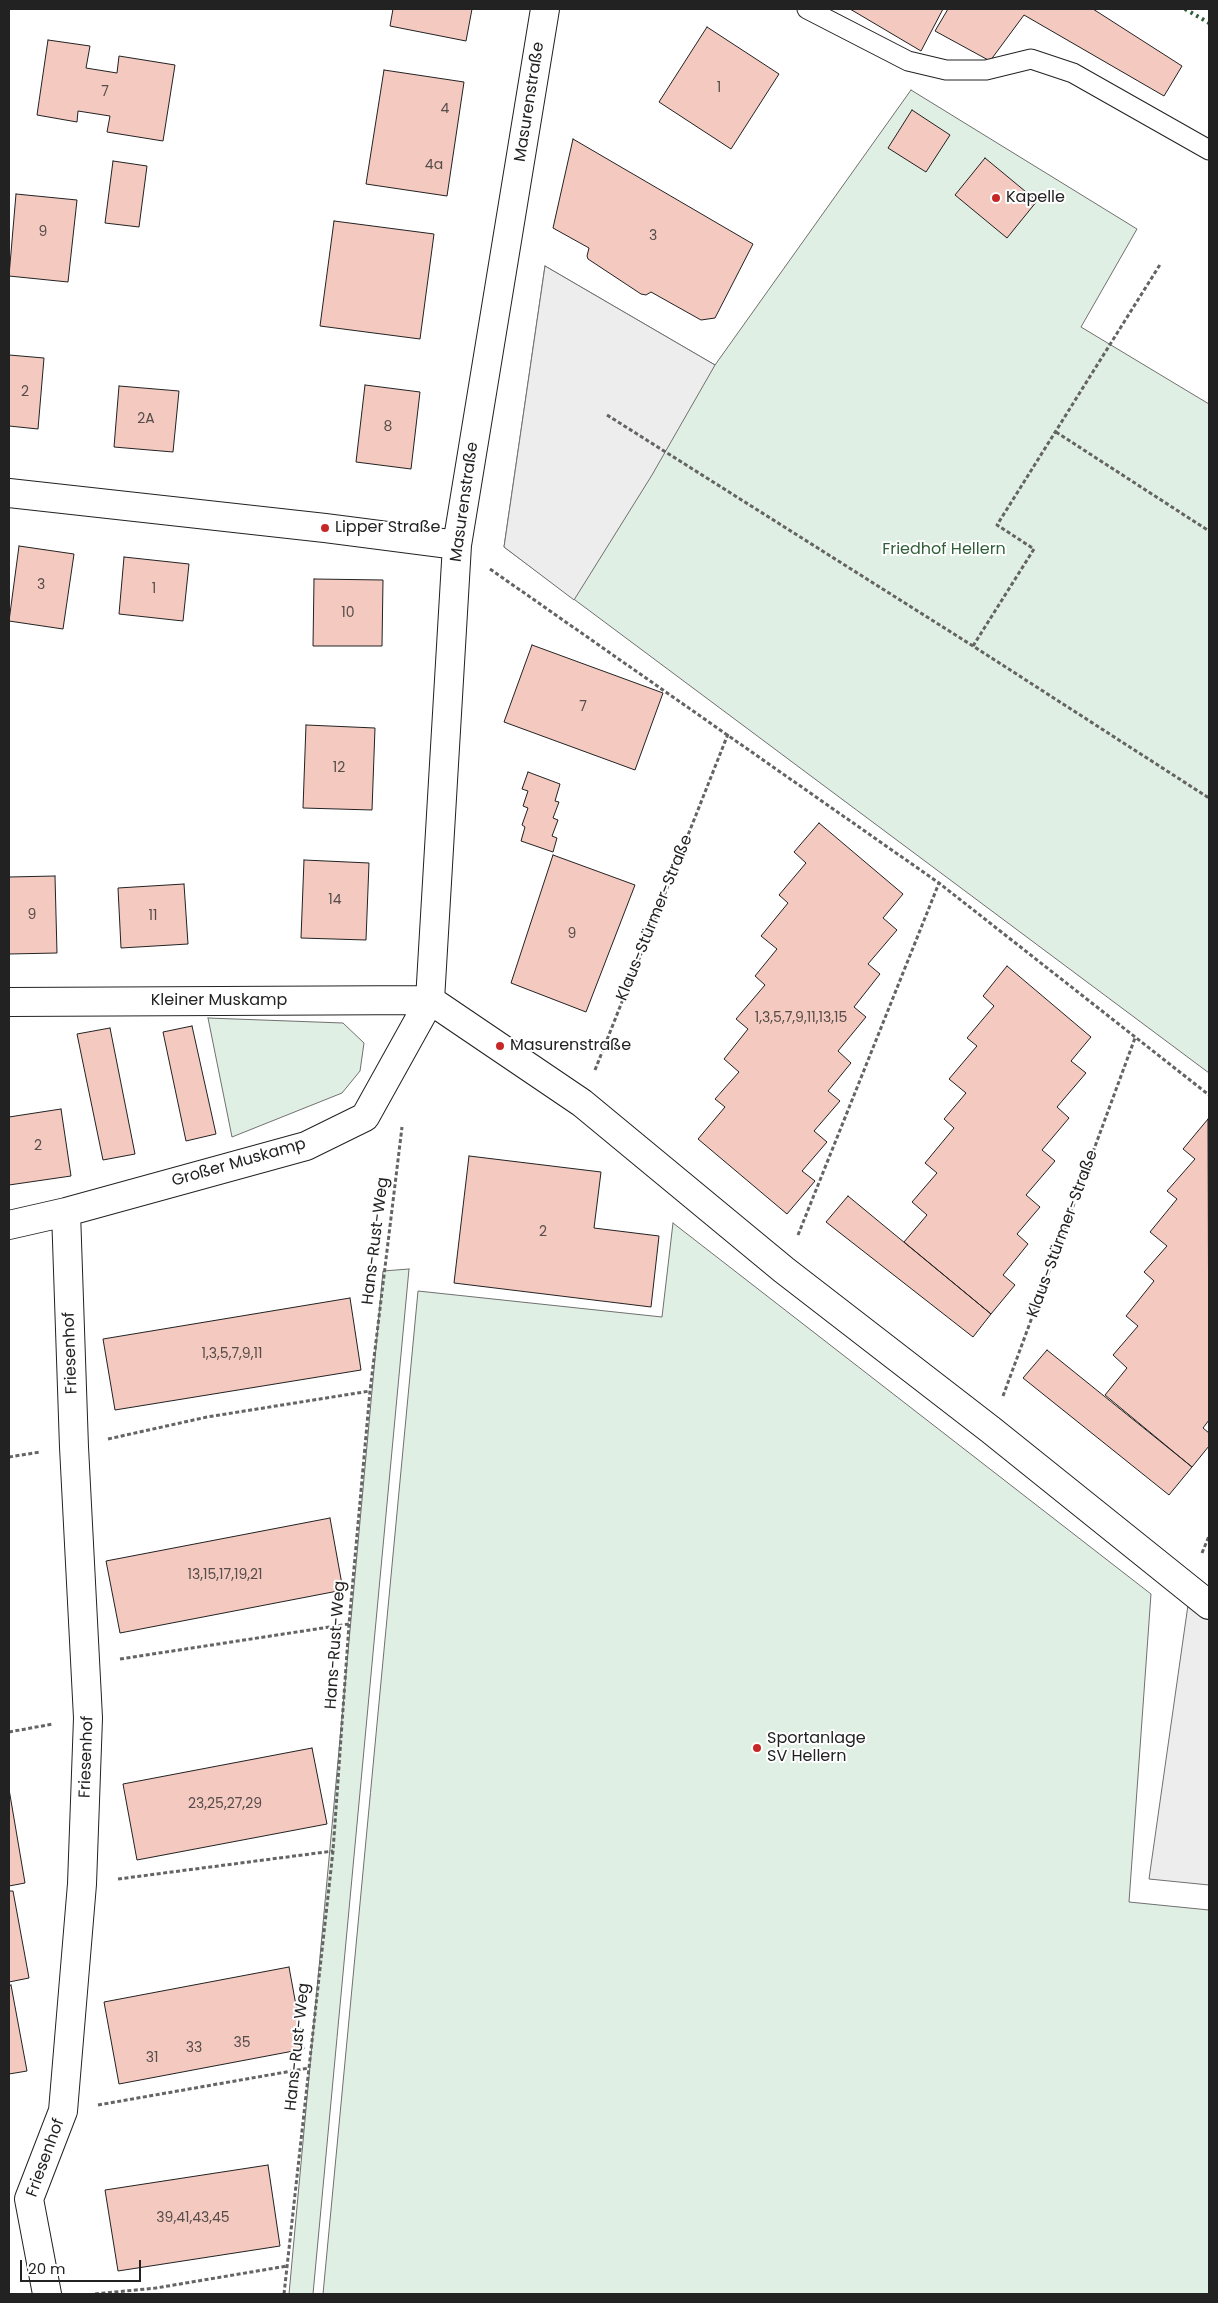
<!DOCTYPE html>
<meta charset="utf-8">
<style>
body{margin:0}
#map{position:relative;width:1218px;height:2303px;overflow:hidden;background:#fff;font-family:Poppins,sans-serif}
canvas{display:block}
.frame{position:absolute;inset:0;border:10px solid #222;pointer-events:none}
.scale{position:absolute;left:20px;top:2260px;width:121px;height:22px;box-sizing:border-box;border:2px solid #222;border-top:0;padding-left:6px;font-size:15px;line-height:18px;white-space:nowrap;color:#222;-webkit-text-stroke:4px #fff;paint-order:stroke}
</style>
<div id="map">
<canvas width="1218" height="2303"></canvas>
<div class="frame"></div>
<div class="scale">20 m</div>
</div>
<script>
const g = document.querySelector('canvas').getContext('2d');
g.lineJoin = 'round';
function fill(path, color) {
  g.fillStyle = color;
  g.fill(path, 'evenodd');
}
function toPath(rows) {
  const path = new Path2D();
  for (const r of rows) {
    path.moveTo(r[0], r[1]);
    for (let i = 2; i < r.length; i += 2) path.lineTo(r[i], r[i + 1]);
  }
  return path;
}
function trace(path, color, width, dash) {
  g.strokeStyle = color;
  g.lineWidth = width;
  g.lineCap = dash ? 'butt' : 'round';
  g.setLineDash(dash || []);
  g.stroke(path);
}
function label(font, color, halo, rows, align = 'center') {
  g.font = font + ' Poppins,sans-serif';
  g.lineWidth = 4;
  g.setLineDash([]);
  g.textBaseline = 'middle';
  g.strokeStyle = halo;
  g.fillStyle = color;
  for (const [text, x, y, turn = 0] of rows) {
    g.save();
    g.translate(x, y);
    g.rotate((+turn || 0) * Math.PI / 180);
    g.textAlign = isNaN(turn) ? turn : align;
    if (halo) g.strokeText(text, 0, 0);
    g.fillText(text, 0, 0);
    g.restore();
  }
}
const green = toPath([
 [911,90,1137,229,1081,327,1209,404,1209,1073,504,547,545,266,715,365,911,90],
 [208,1018,343,1023,364,1043,360,1071,342,1093,232,1137,208,1018],
 [673,1223,1151,1594,1129,1902,1209,1910,1209,2294,323,2294,418,1291,662,1317,673,1223],
 [409,1269,313,2294,289,2294,383,1271,409,1269]
]);
const parking = toPath([
 [545,266,715,365,652,475,574,600,504,547,545,266],
 [1188,1605,1209,1620,1209,1885,1149,1879,1188,1605]
]);
const building = toPath([
 [393,9,472,9,466,41,390,26,393,9],
 [850,9,943,9,921,51,850,9],
 [948,9,1093,9,1182,66,1164,96,1024,15,990,61,935,31,948,9],
 [707,27,779,74,731,149,659,102,707,27],
 [48,40,90,46,86,68,117,73,119,56,175,65,163,141,107,132,110,116,78,111,77,122,37,115,48,40],
 [384,70,464,82,447,196,366,184,384,70],
 [912,110,950,135,926,172,888,148,912,110],
 [573,139,753,244,715,318,701,320,651,292,646,295,641,294,588,259,587,256,589,248,553,228,573,139],
 [985,158,1037,201,1007,238,955,195,985,158],
 [113,161,147,166,139,227,105,223,113,161],
 [16,194,77,200,68,282,9,276,16,194],
 [334,221,434,234,420,339,320,326,334,221],
 [9,355,44,358,38,429,9,426,9,355],
 [365,385,420,392,411,469,356,462,365,385],
 [119,386,179,391,173,452,114,447,119,386],
 [19,546,74,554,63,629,9,621,19,546],
 [124,557,189,564,183,621,119,614,124,557],
 [314,579,383,580,382,646,313,646,314,579],
 [532,645,663,693,635,770,504,722,532,645],
 [306,725,375,728,372,810,303,808,306,725],
 [528,772,560,784,555,801,559,802,553,818,558,820,552,836,557,838,553,852,521,841,525,827,522,825,528,808,523,806,528,791,522,789,528,772],
 [819,823,903,894,883,918,897,930,868,964,880,974,854,1007,866,1017,838,1051,851,1063,828,1091,840,1101,814,1131,827,1142,802,1171,815,1181,787,1214,698,1139,725,1107,715,1099,739,1072,724,1059,748,1029,736,1019,765,985,755,976,777,949,761,936,788,903,779,895,806,863,794,852,819,823],
 [553,855,635,885,586,1012,511,983,553,855],
 [304,860,369,863,366,940,301,938,304,860],
 [55,876,57,953,9,954,9,877,55,876],
 [184,884,188,944,121,948,118,888,184,884],
 [1007,966,1091,1037,1071,1061,1086,1073,1057,1107,1069,1118,1042,1150,1055,1161,1026,1195,1040,1207,1017,1234,1028,1244,1003,1275,1015,1285,991,1314,904,1242,927,1215,912,1202,937,1173,925,1163,954,1128,944,1119,966,1093,949,1079,977,1046,967,1038,994,1006,983,996,1007,966],
 [192,1026,216,1134,186,1141,163,1032,192,1026],
 [110,1028,135,1154,103,1160,77,1034,110,1028],
 [61,1109,71,1176,9,1185,9,1117,61,1109],
 [1208,1119,1209,1420,1203,1428,1209,1433,1209,1446,1192,1467,1105,1395,1127,1368,1113,1355,1138,1326,1126,1316,1154,1281,1144,1272,1167,1246,1150,1232,1177,1199,1167,1191,1195,1159,1183,1149,1208,1119],
 [469,1156,601,1172,594,1228,659,1236,651,1307,454,1283,469,1156],
 [848,1196,991,1314,973,1337,826,1222,848,1196],
 [350,1298,361,1370,115,1410,103,1339,350,1298],
 [1047,1350,1192,1467,1169,1495,1023,1378,1047,1350],
 [330,1518,343,1590,120,1633,106,1561,330,1518],
 [312,1748,327,1824,137,1860,123,1784,312,1748],
 [9,1789,25,1883,9,1886,9,1789],
 [9,1891,13,1891,29,1978,9,1982,9,1891],
 [289,1967,304,2049,119,2084,104,2002,289,1967],
 [11,1985,27,2071,9,2074,9,1986,11,1985],
 [268,2165,280,2246,118,2271,105,2190,268,2165]
]);
const path = toPath([
 [607,415,973,646,1209,798],
 [1056,432,1209,531],
 [490,569,939,883,1209,1095],
 [973,646,1034,549,997,525,1161,263],
 [595,1070,728,734],
 [798,1235,939,883],
 [1003,1396,1135,1038],
 [108,1439,207,1417,370,1391],
 [9,1457,40,1452],
 [1202,1553,1209,1536],
 [120,1659,349,1624],
 [9,1732,53,1724],
 [118,1879,333,1851],
 [98,2105,309,2068],
 [95,2294,156,2288,287,2266],
 [284,2294,333,1851,349,1624,370,1391,402,1127]
]);
const service = toPath([
 [807,9,908,61,946,70,986,70,1031,59,1073,73,1209,150]
]);
const minor = toPath([
 [9,493,325,528,457,545],
 [430,1000,582,1103,784,1270,991,1430,1209,1605],
 [9,1002,430,1000],
 [9,1225,66,1212,306,1146,365,1117,430,1000,457,545,545,9],
 [47,2294,29,2199,63,2111,82,1884,88,1718,74,1447,66,1212]
]);
const hedge = toPath([
 [1185,9,1209,23]
]);
const markers = [
 [996,198,5,"#c62828"],
 [325,528,5,"#c62828"],
 [500,1046,5,"#c62828"],
 [757,1748,5,"#c62828"]
];
const numberNames = [
 ["1",719,88],
 ["7",105,92],
 ["4",445,109],
 ["4a",434,165],
 ["9",43,232],
 ["3",653,236],
 ["2",25,392],
 ["2A",146,419],
 ["8",388,427],
 ["3",41,585],
 ["1",154,589],
 ["10",348,613],
 ["7",583,707],
 ["12",339,768],
 ["14",335,900],
 ["9",32,915],
 ["11",153,916],
 ["9",572,934],
 ["1,3,5,7,9,11,13,15",801,1018],
 ["2",38,1146],
 ["2",543,1232],
 ["1,3,5,7,9,11",232,1354],
 ["13,15,17,19,21",225,1575],
 ["23,25,27,29",225,1804],
 ["35",242,2043],
 ["33",194,2048],
 ["31",152,2058],
 ["39,41,43,45",193,2218]
];
const streetNames = [
 ["Masurenstraße",530,102,-81],
 ["Masurenstraße",465,502,-82],
 ["Klaus-Stürmer-Straße",655,918,-68],
 ["Kleiner Muskamp",219,1001],
 ["Großer Muskamp",239,1163,-16],
 ["Klaus-Stürmer-Straße",1063,1234,-70],
 ["Hans-Rust-Weg",376,1241,-83],
 ["Friesenhof",71,1353,-92],
 ["Hans-Rust-Weg",336,1645,-86],
 ["Friesenhof",87,1757,-88],
 ["Hans-Rust-Weg",298,2047,-84],
 ["Friesenhof",46,2158,-70]
];
const poiNames = [
 ["Kapelle",1006,198],
 ["Lipper Straße",335,528],
 ["Masurenstraße",510,1046],
 ["Sportanlage",767,1739],
 ["SV Hellern",767,1757]
];
const parkNames = [
 ["Friedhof Hellern",944,550]
];
fill(green, '#e0efe3');
trace(green, '#6f6f6f', 1);
fill(parking, '#ededed');
trace(parking, '#6f6f6f', 1);
fill(building, '#f3c9c0');
trace(building, '#222', 1);
trace(service, '#222', 21);
trace(minor, '#222', 30);
trace(path, '#646464', 3, [4, 2.5]);
trace(service, '#fff', 19);
trace(minor, '#fff', 28);
trace(hedge, '#2f5e38', 4, [2.5, 4]);
for (const [x, y, r, color] of markers) {
  const dot = new Path2D();
  dot.arc(x, y, r, 0, 2 * Math.PI);
  g.fillStyle = color;
  g.fill(dot);
  trace(dot, '#fff', 2);
}
label('14px', '#564c4a', null, numberNames);
label('16px', '#222', '#fff', streetNames);
label('16px', '#222', '#fff', poiNames, 'left');
label('16px', '#2f5e38', '#fff', parkNames);
</script>
